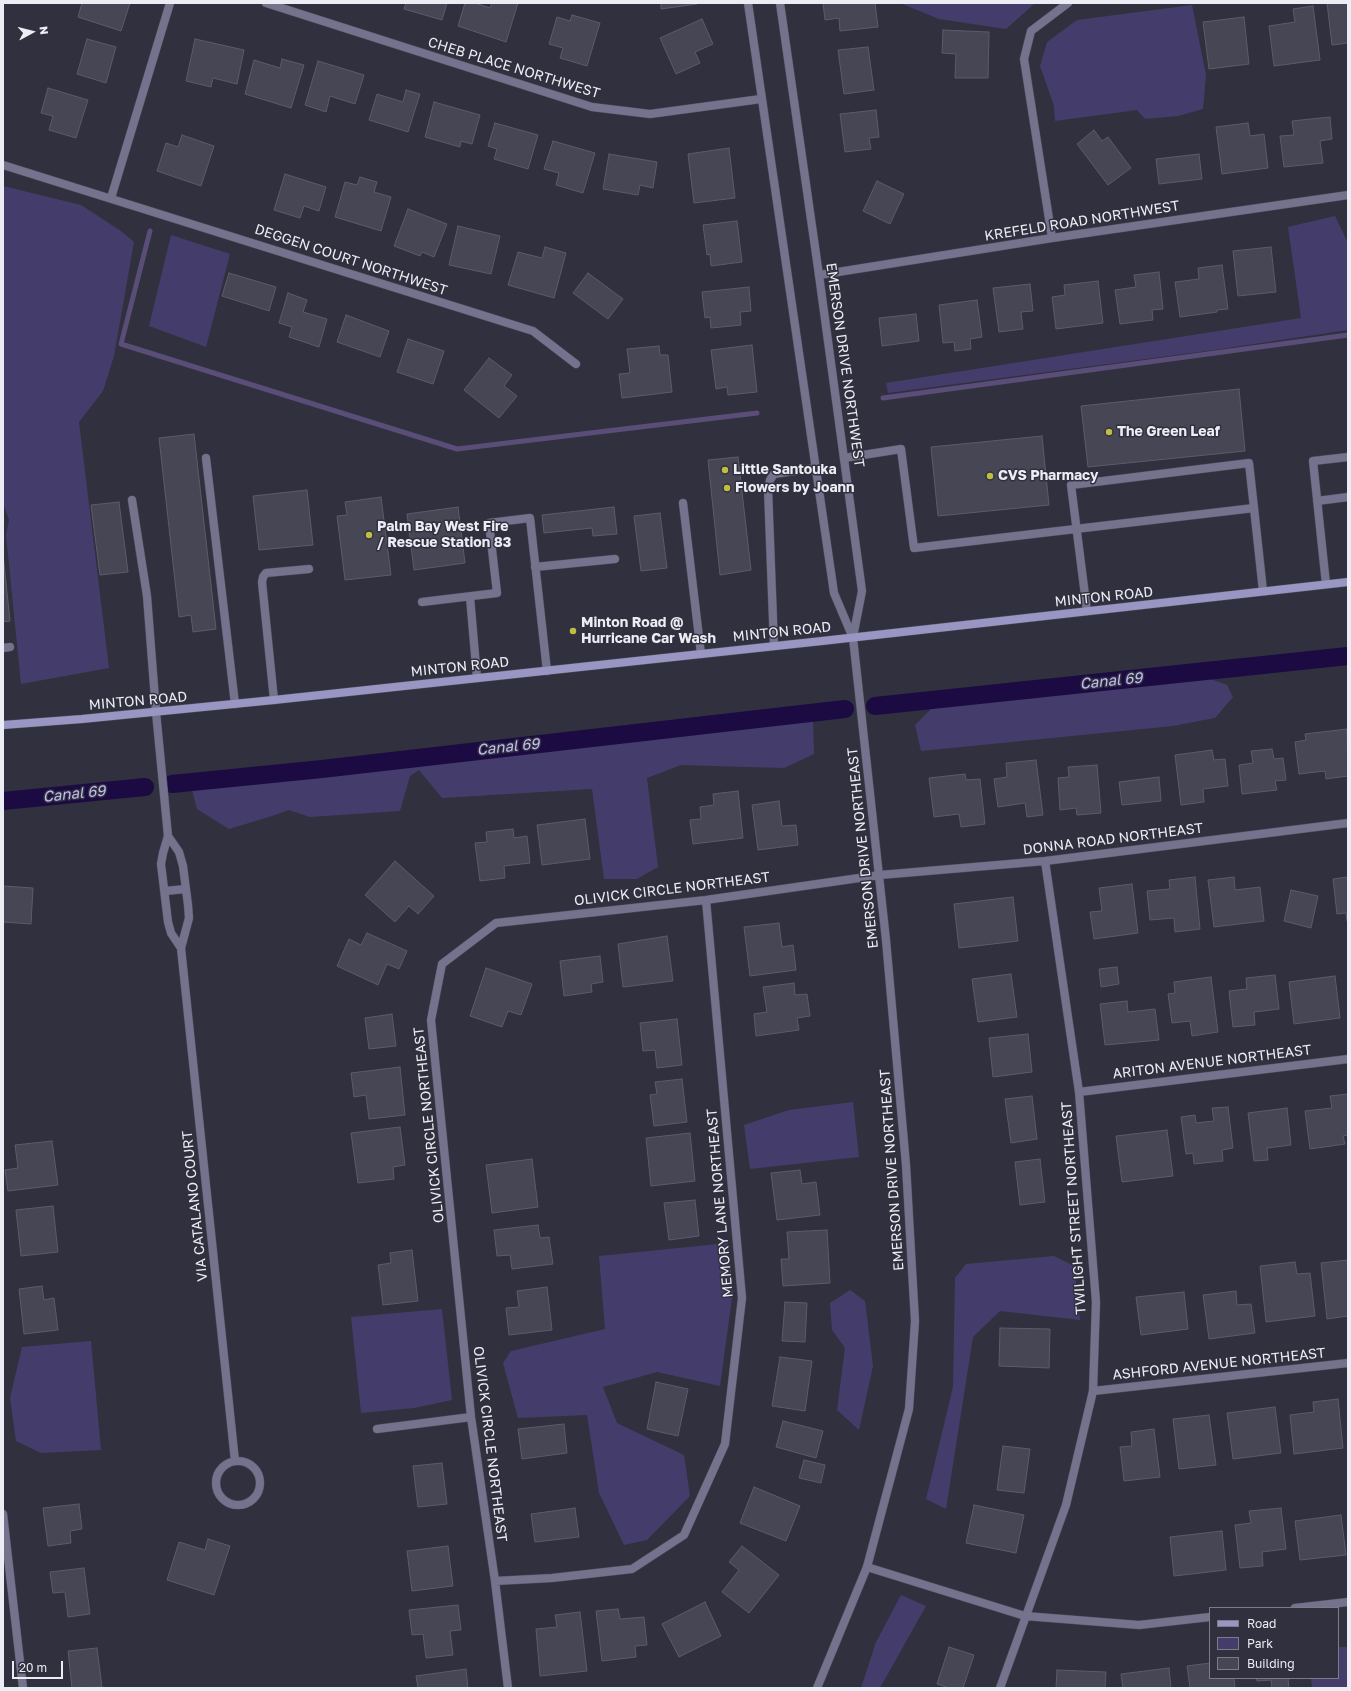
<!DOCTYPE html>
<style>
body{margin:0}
#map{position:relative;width:1351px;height:1691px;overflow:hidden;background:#31303e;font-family:"Golos Text",sans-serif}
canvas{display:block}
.frame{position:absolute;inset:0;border:4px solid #ececf5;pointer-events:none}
.legend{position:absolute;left:1209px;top:1607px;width:130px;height:72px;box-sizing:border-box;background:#31303e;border:1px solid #7c7b87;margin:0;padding:5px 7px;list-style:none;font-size:12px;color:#ececf5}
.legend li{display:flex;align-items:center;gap:8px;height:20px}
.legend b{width:20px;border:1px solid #7c7b87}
.north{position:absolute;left:12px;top:12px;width:40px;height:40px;-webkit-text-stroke:3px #31303e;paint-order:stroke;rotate:83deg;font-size:11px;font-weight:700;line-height:16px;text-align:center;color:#ececf5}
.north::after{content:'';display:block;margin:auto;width:14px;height:18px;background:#ececf5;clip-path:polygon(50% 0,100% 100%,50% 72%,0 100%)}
.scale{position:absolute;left:12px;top:1661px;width:51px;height:18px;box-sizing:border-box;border:2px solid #ececf5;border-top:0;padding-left:5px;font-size:12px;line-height:14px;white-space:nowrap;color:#ececf5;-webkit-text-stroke:3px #31303e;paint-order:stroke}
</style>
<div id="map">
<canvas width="1351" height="1691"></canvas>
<div class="frame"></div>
<ul class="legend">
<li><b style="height:5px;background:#9a96c3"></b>Road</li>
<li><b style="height:11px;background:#443d6b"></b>Park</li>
<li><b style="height:11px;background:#474655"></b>Building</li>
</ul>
<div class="north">N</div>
<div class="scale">20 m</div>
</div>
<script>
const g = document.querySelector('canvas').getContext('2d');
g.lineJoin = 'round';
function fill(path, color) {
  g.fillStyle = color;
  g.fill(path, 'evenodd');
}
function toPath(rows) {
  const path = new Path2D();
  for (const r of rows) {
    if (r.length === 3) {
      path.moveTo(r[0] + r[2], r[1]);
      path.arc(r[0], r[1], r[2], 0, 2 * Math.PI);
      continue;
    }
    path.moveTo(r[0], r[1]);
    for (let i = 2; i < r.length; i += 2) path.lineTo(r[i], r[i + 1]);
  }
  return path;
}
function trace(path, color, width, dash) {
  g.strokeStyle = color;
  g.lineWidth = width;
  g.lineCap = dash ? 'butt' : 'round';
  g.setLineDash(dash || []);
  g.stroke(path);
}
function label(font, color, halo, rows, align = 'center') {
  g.font = font + ' "Golos Text",sans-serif';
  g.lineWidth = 3;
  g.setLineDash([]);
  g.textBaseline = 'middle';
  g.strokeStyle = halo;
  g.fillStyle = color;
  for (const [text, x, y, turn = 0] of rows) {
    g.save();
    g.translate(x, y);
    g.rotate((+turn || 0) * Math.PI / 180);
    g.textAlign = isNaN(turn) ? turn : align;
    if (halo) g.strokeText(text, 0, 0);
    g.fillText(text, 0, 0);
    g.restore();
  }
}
const green = toPath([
 [900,3,1038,3,1034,4,1006,29,939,19],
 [1192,5,1206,75,1203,109,1178,116,1145,119,1137,110,1055,121,1054,106,1040,66,1047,42,1077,20],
 [3,186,81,205,121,231,134,242,114,356,103,391,79,422,109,668,21,684,6,535,9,520,3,503],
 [1335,216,1348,243,1348,330,1214,350,888,393,886,383,1301,318,1288,227],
 [171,235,230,254,206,347,149,326],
 [1208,678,1227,685,1233,697,1215,718,1173,726,921,751,915,725,932,708],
 [813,721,814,754,784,768,681,765,647,778,658,867,637,879,604,879,592,789,442,798,419,770,410,776,400,811,310,817,289,810,272,816,229,829,197,809,192,790],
 [853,1102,859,1157,750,1169,744,1125,789,1110],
 [728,1243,733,1291,720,1386,657,1372,603,1387,617,1423,684,1455,690,1496,647,1540,624,1545,599,1493,587,1415,518,1418,503,1363,511,1351,605,1329,599,1256],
 [1054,1256,1074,1266,1080,1320,1000,1311,973,1337,946,1509,926,1499,953,1387,955,1278,966,1264],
 [850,1290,865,1301,873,1366,859,1430,837,1410,845,1348,832,1330,830,1303],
 [442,1309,452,1400,414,1408,361,1413,351,1317],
 [91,1341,101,1450,41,1453,16,1441,10,1398,22,1347],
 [901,1595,926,1606,880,1688,861,1688,876,1642],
 [1338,1647,1348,1647,1348,1688,1312,1688,1311,1678,1338,1678]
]);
const stream = toPath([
 [150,231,121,344,457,449,757,413],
 [883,398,1348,335]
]);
const canal = toPath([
 [875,706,1348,656],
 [172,784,322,769,845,709],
 [3,801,145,787]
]);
const building = toPath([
 [82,3,130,3,121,31,78,17,82,3],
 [406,3,447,3,442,20,404,9,406,3],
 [465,3,475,3,490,8,492,3,518,3,506,42,458,26,465,3],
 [661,3,696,3,697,4,661,9,661,3],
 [823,3,875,3,878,27,840,31,839,18,825,20,823,3],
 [1327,3,1348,3,1348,43,1332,45,1327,3],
 [1313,6,1320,60,1274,66,1269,26,1295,22,1293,9,1313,6],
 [572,15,600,23,587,66,560,58,563,48,549,44,557,17,570,21,572,15],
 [1244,17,1249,64,1209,69,1203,22,1244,17],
 [702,19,713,44,695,52,700,63,676,74,660,38,702,19],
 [943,30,989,32,988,78,955,78,956,54,942,53,943,30],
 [87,39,116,47,106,83,77,74,87,39],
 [195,39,244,50,237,84,213,78,211,87,186,81,195,39],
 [868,47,874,90,844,94,838,50,868,47],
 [282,59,304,65,291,108,245,94,254,60,280,68,282,59],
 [318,61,364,75,355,104,330,96,326,112,305,105,318,61],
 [48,88,88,100,76,138,49,130,53,116,41,113,48,88],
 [406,90,420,94,408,132,369,120,377,94,403,102,406,90],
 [434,102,480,115,472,144,461,141,460,147,425,137,434,102],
 [876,110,879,137,869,138,871,149,845,152,840,114,876,110],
 [1330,117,1332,139,1320,141,1323,163,1284,167,1280,136,1294,135,1292,121,1330,117],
 [495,123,538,135,528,169,494,159,497,149,488,146,495,123],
 [1248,123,1250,136,1264,134,1268,168,1222,174,1216,127,1248,123],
 [1094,130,1102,141,1108,137,1131,168,1108,185,1077,144,1094,130],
 [182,135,214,146,201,186,157,171,166,143,178,147,182,135],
 [553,141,595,153,583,193,556,185,559,173,544,169,553,141],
 [729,148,735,198,694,203,688,154,729,148],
 [609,154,657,162,653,188,640,185,638,195,603,189,609,154],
 [1199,154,1202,179,1159,184,1156,159,1199,154],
 [285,174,326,187,319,211,304,206,300,218,274,210,285,174],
 [360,177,377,182,374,192,391,197,381,231,335,217,345,182,357,185,360,177],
 [877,181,904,194,890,224,863,211,877,181],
 [408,209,447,224,434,257,422,252,420,256,394,246,408,209],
 [737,221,742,262,711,266,710,254,707,255,703,225,737,221],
 [458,226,500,236,491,274,449,265,458,226],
 [545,247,566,253,554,298,508,285,518,252,542,258,545,247],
 [1271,247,1276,292,1238,296,1233,251,1271,247],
 [1222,265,1228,309,1217,310,1217,312,1180,317,1175,282,1199,279,1198,268,1222,265],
 [1159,272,1163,309,1152,310,1153,320,1120,324,1115,290,1136,287,1134,275,1159,272],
 [229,273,276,287,269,311,222,296,229,273],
 [588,273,623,299,608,319,573,293,588,273],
 [1098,281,1103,323,1056,329,1052,297,1065,295,1064,285,1098,281],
 [1030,284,1033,311,1021,312,1023,329,999,332,993,288,1030,284],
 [749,287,751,311,740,312,741,325,711,328,710,317,705,318,702,292,749,287],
 [288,293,307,300,303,312,327,319,319,347,289,337,292,327,279,323,288,293],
 [977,300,982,337,970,339,971,349,955,351,954,342,943,343,939,305,977,300],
 [916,314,919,341,882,346,879,318,916,314],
 [346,315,389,331,380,357,337,342,346,315],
 [408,339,444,351,433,384,397,372,408,339],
 [752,345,757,392,728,395,727,387,716,389,711,350,752,345],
 [659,346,660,355,668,355,672,392,622,398,619,374,630,373,627,349,659,346],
 [489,358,512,375,504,386,517,396,499,418,464,390,489,358],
 [1239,389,1245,451,1088,467,1081,406,1239,389],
 [194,434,216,629,193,632,191,615,179,617,159,438,194,434],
 [1042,436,1049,505,938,516,931,447,1042,436],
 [738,457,751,570,720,575,708,460,738,457],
 [307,490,313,545,259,550,253,496,307,490],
 [381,497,391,575,345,580,337,516,347,515,345,502,381,497],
 [119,502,128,572,100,575,91,505,119,502],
 [458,507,465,563,414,570,407,514,458,507],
 [614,507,617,534,593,536,592,528,544,533,542,515,614,507],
 [660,513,667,568,641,571,634,516,660,513],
 [3,554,10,621,3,622,3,554],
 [1347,729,1348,776,1326,779,1325,771,1299,774,1295,742,1306,740,1305,734,1347,729],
 [1272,749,1274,759,1283,758,1286,780,1275,781,1277,790,1242,794,1239,765,1253,763,1251,751,1272,749],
 [1212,750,1214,760,1225,759,1228,786,1203,789,1204,802,1181,805,1175,755,1212,750],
 [1036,760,1043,815,1027,817,1025,803,998,807,994,779,1007,777,1006,763,1036,760],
 [1097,765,1101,813,1077,815,1076,808,1060,810,1058,778,1069,777,1068,767,1097,765],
 [965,774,966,780,980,779,985,824,961,827,959,814,934,817,929,778,965,774],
 [1159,777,1161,801,1122,805,1119,782,1159,777],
 [738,791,743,838,693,844,690,820,701,819,700,807,714,805,713,794,738,791],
 [779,801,782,826,796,825,798,845,758,850,752,805,779,801],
 [585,819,590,859,542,865,537,825,585,819],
 [513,829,514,838,527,836,530,863,504,866,505,878,480,881,475,843,487,842,486,832,513,829],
 [395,861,434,896,418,914,409,906,395,922,365,895,395,861],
 [1195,877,1200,929,1175,932,1174,918,1150,920,1147,891,1170,889,1169,880,1195,877],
 [1234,877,1235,890,1260,887,1264,921,1214,927,1208,880,1234,877],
 [1348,877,1348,921,1347,921,1346,913,1337,914,1333,879,1348,877],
 [1132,884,1138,933,1094,939,1090,912,1102,911,1099,888,1132,884],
 [3,886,33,888,31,924,3,922,3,886],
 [1291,890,1318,896,1311,928,1284,921,1291,890],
 [1013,897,1018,941,959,948,954,904,1013,897],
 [779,923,782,947,793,945,796,970,750,976,744,927,779,923],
 [367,933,407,951,399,969,387,964,378,985,337,966,349,939,361,945,367,933],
 [667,936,673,981,623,987,618,944,667,936],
 [600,956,603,982,591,984,592,992,564,996,560,961,600,956],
 [1117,967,1119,984,1101,987,1099,969,1117,967],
 [486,968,532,984,521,1015,508,1011,502,1027,470,1016,486,968],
 [1011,974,1017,1017,978,1022,972,979,1011,974],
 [1275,975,1279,1009,1254,1012,1255,1025,1233,1027,1229,991,1247,989,1246,978,1275,975],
 [1335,976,1340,1018,1294,1024,1289,982,1335,976],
 [1211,977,1218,1032,1192,1036,1190,1021,1172,1023,1168,994,1175,993,1174,982,1211,977],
 [794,983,795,995,807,994,810,1016,797,1018,799,1030,756,1036,754,1014,767,1012,763,987,794,983],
 [1127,1001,1128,1012,1155,1009,1159,1040,1105,1045,1100,1004,1127,1001],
 [392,1014,396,1046,369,1049,365,1018,392,1014],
 [677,1019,682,1065,657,1068,655,1050,643,1051,640,1023,677,1019],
 [1028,1034,1032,1072,993,1077,989,1038,1028,1034],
 [400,1067,405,1115,369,1119,366,1095,354,1097,351,1073,400,1067],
 [682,1079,687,1122,654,1126,650,1095,657,1094,655,1082,682,1079],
 [1348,1094,1348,1135,1343,1136,1345,1144,1310,1149,1305,1111,1332,1108,1330,1096,1348,1094],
 [1032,1096,1037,1139,1011,1143,1005,1099,1032,1096],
 [1228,1107,1233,1148,1222,1150,1223,1161,1194,1164,1193,1153,1186,1154,1181,1117,1195,1115,1196,1123,1214,1121,1212,1108,1228,1107],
 [1287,1108,1291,1145,1267,1148,1268,1160,1254,1161,1248,1113,1287,1108],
 [400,1127,405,1165,393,1167,394,1179,358,1183,351,1133,400,1127],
 [1167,1130,1173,1176,1122,1182,1116,1136,1167,1130],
 [690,1133,695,1181,651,1186,646,1138,690,1133],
 [52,1141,58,1185,8,1191,5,1170,18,1168,15,1145,52,1141],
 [532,1159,538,1207,492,1213,486,1165,532,1159],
 [1040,1159,1045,1202,1020,1205,1015,1162,1040,1159],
 [800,1170,802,1184,816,1182,820,1215,777,1220,771,1173,800,1170],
 [695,1200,699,1236,669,1240,664,1203,695,1200],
 [53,1206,58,1252,21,1256,16,1210,53,1206],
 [538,1225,540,1238,549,1237,553,1264,512,1269,510,1255,497,1256,494,1230,538,1225],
 [827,1230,830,1283,783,1286,781,1259,789,1259,787,1232,827,1230],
 [412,1250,418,1301,383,1305,378,1265,391,1263,390,1253,412,1250],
 [1348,1260,1348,1316,1327,1319,1321,1263,1348,1260],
 [1295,1262,1297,1274,1310,1273,1315,1316,1266,1322,1260,1266,1295,1262],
 [42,1286,44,1300,54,1298,58,1330,24,1334,19,1289,42,1286],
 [547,1287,552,1330,509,1335,506,1308,519,1307,517,1291,547,1287],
 [1236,1291,1237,1305,1251,1304,1255,1333,1209,1339,1203,1295,1236,1291],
 [1184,1292,1188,1329,1141,1335,1136,1297,1184,1292],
 [785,1302,807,1303,805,1342,782,1341,785,1302],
 [1000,1328,1050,1329,1049,1368,999,1366,1000,1328],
 [780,1357,812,1361,805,1411,772,1406,780,1357],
 [656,1382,688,1389,678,1436,647,1429,656,1382],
 [1338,1399,1343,1448,1294,1454,1290,1415,1314,1412,1313,1402,1338,1399],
 [1275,1407,1281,1453,1233,1459,1227,1413,1275,1407],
 [1209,1415,1216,1465,1179,1469,1173,1419,1209,1415],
 [783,1421,823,1431,816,1458,776,1447,783,1421],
 [564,1424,567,1453,522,1459,518,1429,564,1424],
 [1154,1429,1160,1477,1124,1481,1120,1447,1132,1446,1131,1432,1154,1429],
 [1003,1446,1030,1449,1024,1493,997,1490,1003,1446],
 [804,1460,825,1465,821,1483,799,1478,804,1460],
 [442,1463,447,1504,418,1507,413,1466,442,1463],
 [754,1487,800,1506,786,1541,740,1523,754,1487],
 [79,1504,82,1529,70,1531,71,1543,48,1546,43,1508,79,1504],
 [974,1505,1024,1515,1016,1553,966,1543,974,1505],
 [575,1508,579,1537,535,1542,531,1514,575,1508],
 [1281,1508,1286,1549,1262,1552,1263,1566,1240,1568,1235,1525,1251,1523,1249,1511,1281,1508],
 [1341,1515,1346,1555,1300,1560,1295,1521,1341,1515],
 [1222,1531,1226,1570,1174,1576,1170,1537,1222,1531],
 [208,1539,230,1546,214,1595,167,1580,179,1542,205,1550,208,1539],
 [448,1546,453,1586,412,1591,407,1551,448,1546],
 [742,1546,779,1575,749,1613,722,1592,739,1570,729,1562,742,1546],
 [84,1568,90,1614,68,1617,65,1592,53,1593,50,1572,84,1568],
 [705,1602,721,1636,679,1657,662,1624,705,1602],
 [458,1605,461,1630,450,1631,453,1655,426,1658,423,1634,412,1635,409,1610,458,1605],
 [618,1609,620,1619,644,1617,647,1645,635,1646,636,1657,602,1661,596,1611,618,1609],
 [580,1612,587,1671,540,1676,536,1629,557,1627,555,1615,580,1612],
 [949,1647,974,1655,963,1688,949,1688,937,1684,949,1647],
 [97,1648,102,1687,72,1688,68,1651,97,1648],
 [1210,1663,1210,1678,1234,1678,1235,1688,1190,1688,1187,1666,1210,1663],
 [1169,1668,1171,1688,1123,1688,1121,1674,1169,1668],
 [466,1669,468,1688,418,1688,416,1676,466,1669],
 [1057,1670,1106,1672,1105,1688,1056,1688,1057,1670],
 [1256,1678,1295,1678,1288,1679,1289,1688,1272,1688,1271,1680,1257,1681,1256,1678]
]);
const service = toPath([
 [206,458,235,704],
 [844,458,901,449,914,548,1254,508,1263,591],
 [132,500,147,596,156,712],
 [1317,501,1348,497],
 [683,503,701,654],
 [535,567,615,559],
 [1326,584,1313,461,1348,457],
 [470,597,477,678],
 [422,602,497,593,489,523,530,518,547,671],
 [1087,611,1071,485,1249,463,1254,508],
 [774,646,768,489,770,480,774,474,816,468],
 [3,648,10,647],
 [274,700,262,582,263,577,266,573,309,569]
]);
const minor = toPath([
 [266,3,592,107,650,114,761,99],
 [3,165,533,331,576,364],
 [111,198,170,3],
 [1052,238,1024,59,1031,31,1068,3],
 [819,275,1052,238,1348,195],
 [156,712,168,836,163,853,161,864,168,922,171,933,181,948],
 [168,836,179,852,183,866,188,905,189,918,181,948,235,1461],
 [165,891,186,889],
 [1079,1092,1348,1059],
 [1093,1391,1348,1363],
 [377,1429,471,1417],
 [238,1483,22],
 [3,1514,23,1688],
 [867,1567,1025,1616,1139,1625,1210,1617],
 [495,1581,552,1578,632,1569,684,1535,725,1444,742,1298,706,900],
 [1295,1608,1348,1602],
 [508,1688,495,1581,471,1417,431,1020,442,964,496,923,706,900,880,875,1045,861,1348,823],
 [1000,1688,1066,1505,1093,1391,1096,1302,1079,1092,1045,861]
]);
const tertiary = toPath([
 [748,3,834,593,853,638,886,940,906,1165,915,1321,909,1409,867,1567,817,1688],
 [780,3,819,275,862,591,853,637]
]);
const secondary = toPath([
 [3,725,82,719,274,700,822,641,1348,582]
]);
const markers = [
 [1109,432,4,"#bfbe41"],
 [725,470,4,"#bfbe41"],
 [990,476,4,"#bfbe41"],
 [727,488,4,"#bfbe41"],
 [369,535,4,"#bfbe41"],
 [573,631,4,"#bfbe41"]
];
const streetNames = [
 ["CHEB PLACE NORTHWEST",514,68,17],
 ["KREFELD ROAD NORTHWEST",1082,221,-9],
 ["DEGGEN COURT NORTHWEST",351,260,18],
 ["EMERSON DRIVE NORTHWEST",845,365,82],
 ["MINTON ROAD",1104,597,-6],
 ["MINTON ROAD",782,632,-6],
 ["MINTON ROAD",460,667,-6],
 ["MINTON ROAD",138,701,-5],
 ["DONNA ROAD NORTHEAST",1113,839,-7],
 ["EMERSON DRIVE NORTHEAST",863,848,-96],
 ["OLIVICK CIRCLE NORTHEAST",672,889,-7],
 ["ARITON AVENUE NORTHEAST",1212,1062,-7],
 ["OLIVICK CIRCLE NORTHEAST",429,1125,-96],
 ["EMERSON DRIVE NORTHEAST",892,1170,-94],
 ["MEMORY LANE NORTHEAST",720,1203,-95],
 ["VIA CATALANO COURT",195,1206,-96],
 ["TWILIGHT STREET NORTHEAST",1074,1208,-94],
 ["ASHFORD AVENUE NORTHEAST",1219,1364,-6],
 ["OLIVICK CIRCLE NORTHEAST",490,1444,83]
];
const poiNames = [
 ["The Green Leaf",1117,432],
 ["Little Santouka",733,470],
 ["CVS Pharmacy",998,476],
 ["Flowers by Joann",735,488],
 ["Palm Bay West Fire",377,527],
 ["/ Rescue Station 83",377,543],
 ["Minton Road @",581,623],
 ["Hurricane Car Wash",581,639]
];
const waterNames = [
 ["Canal 69",1111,681,-6],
 ["Canal 69",508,747,-6],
 ["Canal 69",74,794,-6]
];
fill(green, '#443d6b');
trace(stream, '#5a4e78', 5);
trace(canal, '#1b0b42', 18);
fill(building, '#474655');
trace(building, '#5d5b6b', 1);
trace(service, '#4f4e5b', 9);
trace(minor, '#4f4e5b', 9);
trace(tertiary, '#4f4e5b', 9);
trace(secondary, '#4f4e5b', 9);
trace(service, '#75728e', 8);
trace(minor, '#75728e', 8);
trace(tertiary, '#75728e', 8);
trace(secondary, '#9a96c3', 8);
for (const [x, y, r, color] of markers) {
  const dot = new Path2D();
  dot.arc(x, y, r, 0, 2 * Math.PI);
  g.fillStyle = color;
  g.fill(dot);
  trace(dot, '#31303e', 1.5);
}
label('14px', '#ececf5', '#31303e', streetNames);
label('bold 14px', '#ececf5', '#31303e', poiNames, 'left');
label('italic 15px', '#c1bcf2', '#31303e', waterNames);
</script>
